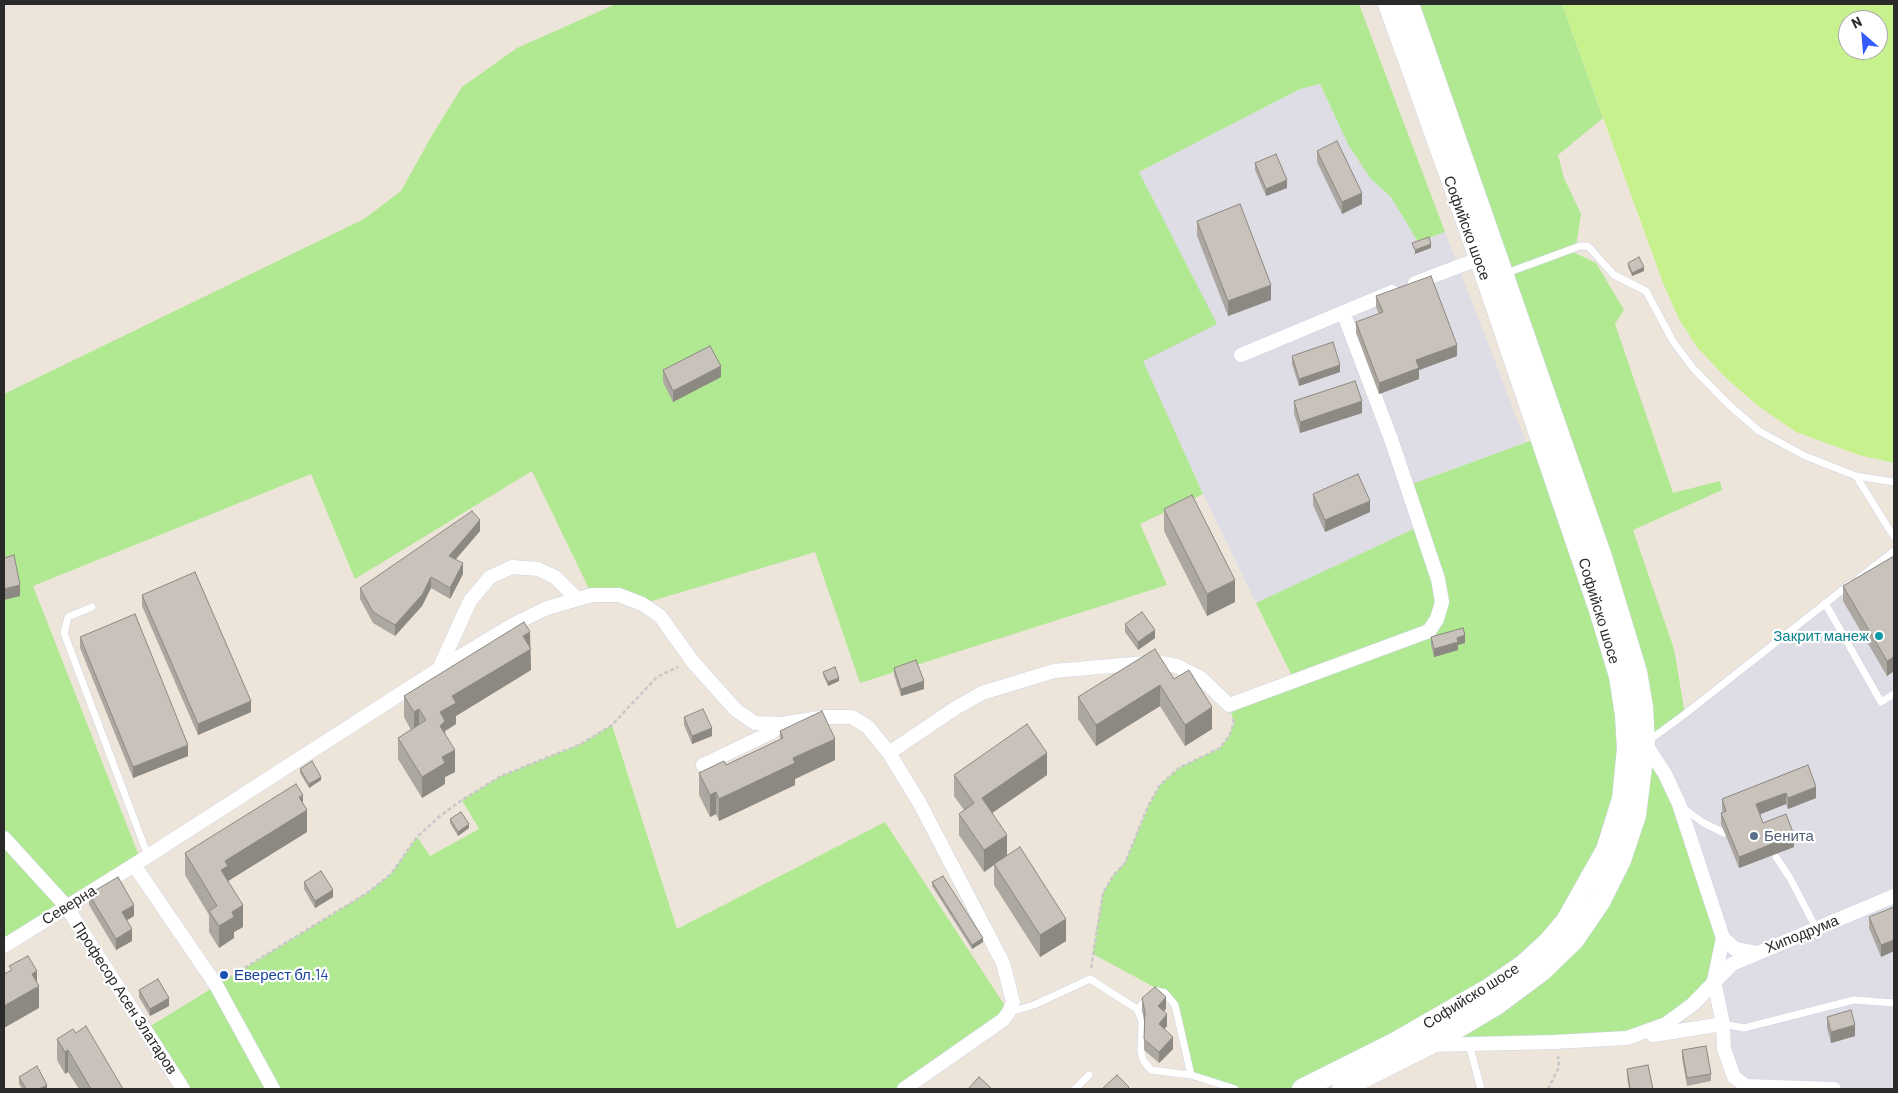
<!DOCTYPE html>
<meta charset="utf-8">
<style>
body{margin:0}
#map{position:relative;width:1898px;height:1093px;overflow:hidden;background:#ede5da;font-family:Barlow,sans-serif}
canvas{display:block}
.frame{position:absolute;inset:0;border:5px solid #2a2a2a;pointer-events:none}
.north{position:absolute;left:1838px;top:10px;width:50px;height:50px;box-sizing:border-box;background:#fff;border:1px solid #aaa;border-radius:50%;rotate:333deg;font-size:14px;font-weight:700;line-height:20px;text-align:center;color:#2a2a2a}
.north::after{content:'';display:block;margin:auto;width:18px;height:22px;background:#355cff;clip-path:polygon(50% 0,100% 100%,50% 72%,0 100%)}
</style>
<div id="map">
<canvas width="1898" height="1093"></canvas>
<div class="frame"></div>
<div class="north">N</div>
</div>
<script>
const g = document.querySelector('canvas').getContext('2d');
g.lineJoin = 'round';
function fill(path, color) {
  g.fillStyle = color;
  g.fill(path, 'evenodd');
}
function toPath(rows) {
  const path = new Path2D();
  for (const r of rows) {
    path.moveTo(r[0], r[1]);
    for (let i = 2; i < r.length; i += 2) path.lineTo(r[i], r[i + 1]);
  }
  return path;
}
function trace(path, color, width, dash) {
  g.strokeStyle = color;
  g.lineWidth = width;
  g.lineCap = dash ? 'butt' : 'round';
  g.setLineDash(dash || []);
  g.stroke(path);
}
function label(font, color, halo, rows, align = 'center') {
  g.font = font + ' Barlow,sans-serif';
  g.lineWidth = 4.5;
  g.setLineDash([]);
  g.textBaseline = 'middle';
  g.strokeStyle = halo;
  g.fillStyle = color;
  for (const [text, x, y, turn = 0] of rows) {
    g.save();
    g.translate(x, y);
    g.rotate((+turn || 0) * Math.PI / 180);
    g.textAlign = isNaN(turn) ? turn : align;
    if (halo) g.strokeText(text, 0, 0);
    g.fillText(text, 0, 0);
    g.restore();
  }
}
const industrial = toPath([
 [1320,84,1332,111,1370,178,1391,197,1418,242,1445,232,1526,442,1407,486,1420,526,1256,603,1203,494,1142,361,1139,172,1300,89],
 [1894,551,1894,1089,1746,1086,1734,1077,1645,743]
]);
const green = toPath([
 [616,4,1359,4,1445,232,1418,242,1391,197,1370,178,1348,144,1320,84,1300,89,1139,172,1217,324,1143,361,1203,494,1140,524,1167,585,860,683,815,552,642,604,592,595,532,471,355,579,311,474,33,586,141,861,4,946,4,394,364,219,401,191,431,137,462,87,517,48],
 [1409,4,1562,4,1603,118,1558,155,1564,178,1581,214,1575,253,1596,263,1624,310,1615,324,1673,493,1720,481,1722,490,1633,530,1674,649,1685,714,1645,743,1665,774,1723,938,1714,981,1693,1004,1627,1038,1429,1045,1600,902,1642,771],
 [1541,437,1619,676,1622,799,1548,942,1302,1089,1235,1089,1191,1075,1175,1005,1165,993,1093,954,1098,921,1103,893,1113,876,1125,863,1148,807,1160,785,1179,768,1220,748,1229,736,1234,723,1229,705,1294,680,1256,603,1420,526,1407,486],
 [612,725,677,929,885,822,1009,1012,907,1089,183,1089,144,1030,367,893,391,874,417,837,430,856,479,829,462,800,501,776,581,744]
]);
const pitch = toPath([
 [1562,4,1894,4,1894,463,1859,455,1796,432,1757,405,1727,379,1697,347,1679,319,1663,283],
 [1848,20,1878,20,1878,50,1848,50]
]);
const path = toPath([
 [1091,968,1103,893,1113,876,1125,863,1148,806,1160,785,1179,768,1220,748,1229,736,1234,723,1233,718],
 [228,978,367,893,391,874,417,837,440,816,462,800,501,776,581,744,612,725,657,677,678,667],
 [1548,1089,1559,1067,1558,1056]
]);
const service = toPath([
 [1504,274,1580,246,1588,246,1614,275,1646,291,1674,343,1693,368,1728,404,1759,431,1805,456,1856,476,1894,482],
 [1856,476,1894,537],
 [1859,578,1894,551],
 [1825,603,1881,702,1894,694],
 [92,607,68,617,64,633,148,856],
 [1647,742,1685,714,1850,584],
 [1682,807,1702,822,1724,833],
 [1776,857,1790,878,1816,928],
 [1137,1009,1157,991,1165,993,1175,1005,1191,1075],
 [1010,1012,1034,1005,1090,979,1137,1009,1142,1021,1141,1051,1143,1060,1151,1070,1191,1075,1235,1089],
 [1723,1024,1744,1028,1854,1000,1894,1003],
 [1469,1044,1481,1089],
 [1075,1089,1089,1075]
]);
const minor = toPath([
 [1415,283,1486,256],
 [1241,355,1392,292],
 [439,669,470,601,490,577,512,567,538,569,555,577,577,599],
 [1645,743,1665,774,1679,804,1723,938,1714,981,1723,1024,1653,1035],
 [889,753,954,709,982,693,1054,671,1156,662,1177,666,1201,678,1229,705,1429,631,1437,619,1442,602,1438,579,1391,439,1343,312],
 [703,765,772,732,781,724],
 [4,838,66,906,183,1089],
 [134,865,216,985,273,1089],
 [1723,938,1735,949,1757,953],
 [4,946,134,865,439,669,516,623,547,608,592,595,619,595,642,604,660,616,693,662,736,710,755,723,781,724,826,717,852,717,868,727,889,753,919,802,1003,963,1013,1002,1009,1012,1003,1020,904,1089],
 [1723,1024,1724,1049,1734,1077,1746,1086,1834,1089],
 [1432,1045,1555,1042,1627,1038,1666,1024,1693,1004,1732,964,1894,896]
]);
const secondary = toPath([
 [1302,1089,1394,1043,1488,989,1523,965,1548,942,1566,921,1606,850,1622,799,1627,749,1625,715,1619,676,1599,610,1479,258,1388,4],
 [1342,1089,1429,1045,1495,1006,1542,971,1574,940,1600,902,1621,860,1636,815,1645,743,1643,707,1637,672,1602,557,1409,4]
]);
const wall = toPath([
 [1317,151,1362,204,1342,214,1317,162],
 [1255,163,1287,188,1266,196,1255,170],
 [1197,221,1271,300,1228,316,1197,236],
 [1628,263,1644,271,1632,276,1628,267],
 [1376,296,1457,356,1419,370,1419,379,1379,394,1356,333,1356,322,1379,314,1376,307],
 [1292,356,1340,372,1299,386,1292,364],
 [663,370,721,377,673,402,663,382],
 [1294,401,1362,413,1300,433,1294,413],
 [1313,494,1370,512,1325,532,1313,505],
 [1164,509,1235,602,1207,616,1164,531],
 [480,531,456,559,463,574,450,599,431,588,422,606,395,636,373,623,360,599,360,588],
 [1894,556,1894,671,1887,676,1843,601,1843,586],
 [142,595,251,712,198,735,142,606],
 [1125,624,1155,638,1138,650,1125,632],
 [80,637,188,756,133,778,80,648],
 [1431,637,1465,643,1458,645,1458,650,1434,657,1431,645],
 [530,647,531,670,456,716,456,724,445,731,455,772,445,777,445,784,422,798,398,759,398,738,411,730,404,717,404,696],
 [894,668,924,689,901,696,894,675],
 [823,672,839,681,828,686,823,675],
 [1174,679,1212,729,1185,746,1160,706,1096,746,1078,719,1078,697],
 [684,717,712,736,692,744,684,725],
 [780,731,835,760,795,779,795,785,719,821,716,814,710,817,699,795,699,773,726,765,780,740],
 [1808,765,1816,798,1788,809,1786,804,1760,814,1763,823,1794,847,1739,868,1721,824,1721,813,1723,812,1722,810,1722,799],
 [300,769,321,780,309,788,300,773],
 [954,775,1047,775,992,813,1007,855,1066,941,1040,957,994,885,994,865,984,872,959,835,959,814,964,810,954,796],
 [303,804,307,832,228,881,243,927,234,932,234,938,219,948,209,932,209,915,185,875,185,853],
 [450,819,469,828,458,836,450,823],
 [304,882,333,897,315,908,304,889],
 [932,882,983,942,972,949,932,886],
 [89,894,134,916,127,920,132,941,116,950,89,905],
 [1894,907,1894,951,1881,957,1869,928,1869,917],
 [139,990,169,1006,150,1016,139,997],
 [1142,998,1166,1009,1164,1011,1167,1026,1164,1029,1173,1049,1159,1063,1144,1050,1144,1021,1142,1009],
 [1827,1017,1855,1036,1831,1043,1827,1028],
 [76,1033,123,1089,79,1089,68,1072,65,1074,57,1060,57,1039],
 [1682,1050,1711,1074,1711,1081,1687,1086,1682,1058],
 [1627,1069,1653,1089,1629,1089,1627,1077],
 [19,1077,47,1089,22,1089,19,1084]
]);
const shadedWall = toPath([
 [1287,180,1287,188,1266,196,1266,189],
 [1362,193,1362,204,1342,214,1342,202],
 [1431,244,1431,248,1415,254,1415,250],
 [1644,267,1644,271,1632,276,1632,273],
 [1271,285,1271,300,1228,316,1228,301],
 [1457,345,1457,356,1419,370,1419,379,1379,394,1379,383,1416,360],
 [1340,365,1340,372,1299,386,1299,379],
 [721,366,721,377,673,402,673,391],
 [1362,401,1362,413,1300,433,1300,422],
 [1370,501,1370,512,1325,532,1325,520],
 [480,520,480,531,449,567,449,556],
 [463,563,463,574,450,599,450,588],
 [431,577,431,588,422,606,395,636,395,625],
 [1235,580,1235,602,1207,616,1207,594],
 [20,585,20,596,4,600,4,589],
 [1155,630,1155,638,1138,650,1138,642],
 [530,632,531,670,456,716,456,724,445,731,445,742,440,747,440,712,452,696,523,636],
 [1465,635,1465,643,1458,645,1458,650,1434,657,1434,649,1457,638],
 [1894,657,1894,671,1887,676,1887,661],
 [839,678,839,681,828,686,828,682],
 [924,681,924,689,901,696,901,689],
 [1160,685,1160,706,1096,746,1096,725],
 [251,701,251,712,198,735,198,724],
 [1212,707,1212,729,1185,746,1185,725],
 [419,709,419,731,414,734,414,712],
 [712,728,712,736,692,744,692,736],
 [835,739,835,760,795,779,795,785,719,821,719,799,793,758],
 [188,745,188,756,133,778,133,767],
 [455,750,455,772,445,777,445,784,422,798,422,777,442,757],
 [1047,753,1047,775,982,820,982,798],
 [321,777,321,780,309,788,309,784],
 [1816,787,1816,798,1788,809,1788,798],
 [716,792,716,814,710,817,710,795],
 [1786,793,1786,804,1756,816,1756,804],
 [303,795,303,813,307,810,307,832,228,881,221,870,225,861],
 [469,824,469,828,458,836,458,832],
 [1007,835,1007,856,994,864,994,865,984,872,984,850],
 [1794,835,1794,847,1739,868,1739,857],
 [333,890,333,897,315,908,315,901],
 [134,905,134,916,122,923,122,912],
 [243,905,243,927,234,932,234,938,219,948,219,926,232,912],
 [1066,919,1066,941,1040,957,1040,935],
 [132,929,132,941,116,950,116,939],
 [983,938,983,942,972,949,972,945],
 [1894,940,1894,951,1881,957,1881,945],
 [37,971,37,988,39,986,39,1008,4,1028,4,1006,32,974],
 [1166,997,1166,1009,1158,1017,1158,1006],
 [169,998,169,1006,150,1016,150,1009],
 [1167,1014,1167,1026,1159,1035,1159,1024],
 [1855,1025,1855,1036,1831,1043,1831,1032],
 [1173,1037,1173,1049,1159,1063,1159,1052],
 [68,1050,68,1072,65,1074,65,1052],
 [47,1085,47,1089,39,1089]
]);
const building = toPath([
 [1337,141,1362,193,1342,202,1317,151,1337,141],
 [1276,154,1287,180,1266,189,1255,163,1276,154],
 [1240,204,1271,285,1228,301,1197,221,1240,204],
 [1429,237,1431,244,1415,250,1412,243,1429,237],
 [1639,257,1644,267,1632,273,1628,263,1639,257],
 [1431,276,1457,345,1416,360,1419,368,1379,383,1356,322,1383,312,1376,296,1431,276],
 [1333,342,1340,365,1299,379,1292,356,1333,342],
 [710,346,721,366,673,391,663,370,710,346],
 [1355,381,1362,401,1300,422,1294,401,1355,381],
 [1358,474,1370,501,1325,520,1313,494,1358,474],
 [1192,495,1235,580,1207,594,1164,509,1192,495],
 [472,511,480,520,449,556,463,563,450,588,431,577,422,595,395,625,373,612,360,588,472,511],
 [14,555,20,585,4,589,4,558,14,555],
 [1894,556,1894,657,1887,661,1843,586,1894,556],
 [195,572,251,701,198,724,142,595,195,572],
 [1142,612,1155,630,1138,642,1125,624,1142,612],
 [135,614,188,745,133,767,80,637,135,614],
 [524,622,530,632,523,636,531,649,452,696,456,703,440,712,445,721,440,726,455,750,442,757,445,763,422,777,398,738,426,720,419,709,414,712,404,696,524,622],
 [1463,628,1465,635,1457,638,1458,642,1434,649,1431,637,1463,628],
 [1155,649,1174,679,1189,670,1212,707,1185,725,1160,685,1096,725,1078,697,1155,649],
 [916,660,924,681,901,689,894,668,916,660],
 [835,667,839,678,828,682,823,672,835,667],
 [703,709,712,728,692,736,684,717,703,709],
 [822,711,835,739,793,758,795,763,719,799,716,792,710,795,699,773,724,761,726,765,783,738,780,731,822,711],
 [1027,724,1047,753,982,798,1007,835,984,850,959,814,974,803,954,775,1027,724],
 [312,761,321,777,309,784,300,769,312,761],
 [1808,765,1816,787,1788,798,1786,793,1756,804,1763,823,1786,814,1794,835,1739,857,1721,813,1726,811,1722,799,1808,765],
 [296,784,303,795,299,797,307,810,225,861,228,866,221,870,243,905,232,912,234,917,219,926,209,911,217,906,185,853,296,784],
 [461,812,469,824,458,832,450,819,461,812],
 [1020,847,1066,919,1040,935,994,864,1020,847],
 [321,871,333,890,315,901,304,882,321,871],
 [943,876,983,938,972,945,932,882,943,876],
 [118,877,134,905,122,912,132,929,116,939,89,894,118,877],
 [1894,907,1894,940,1881,945,1869,917,1894,907],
 [28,956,37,971,32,974,39,986,4,1006,4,974,12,970,9,966,28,956],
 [158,979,169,998,150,1009,139,990,158,979],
 [1155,987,1166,997,1158,1006,1167,1014,1159,1024,1173,1037,1159,1052,1144,1039,1145,1012,1142,998,1155,987],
 [1851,1010,1855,1025,1831,1032,1827,1017,1851,1010],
 [86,1026,123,1089,91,1089,68,1050,65,1052,57,1039,73,1029,76,1033,86,1026],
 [1706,1046,1711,1074,1687,1078,1682,1050,1706,1046],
 [1648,1065,1653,1089,1630,1089,1627,1069,1648,1065],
 [37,1066,47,1085,39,1089,26,1089,19,1077,37,1066],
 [1117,1075,1129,1087,1127,1089,1102,1089,1117,1075],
 [979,1077,992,1089,968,1089,979,1077]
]);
const markers = [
 [1879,636,5,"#0f9aa8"],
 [1754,836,5,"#5c6f8a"],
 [224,975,5,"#1a4fb4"]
];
const streetNames = [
 ["Софийско шосе",1467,228,70],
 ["Софийско шосе",1599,611,73],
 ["Северна",69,905,-32],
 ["Хиподрума",1802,934,-22],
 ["Софийско шосе",1471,996,-32],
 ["Професор Асен Златаров",125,998,57]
];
const cultureNames = [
 ["Закрит манеж",1869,636]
];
const serviceNames = [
 ["Бенита",1764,836]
];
const transitNames = [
 ["Еверест бл.14",234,975]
];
fill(industrial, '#dedce5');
fill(green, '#b0e992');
fill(pitch, '#c7f18c');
trace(service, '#cfd3e4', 8);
trace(minor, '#cfd3e4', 15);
trace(secondary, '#cfd3e4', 21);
trace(path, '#c8c8c8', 2.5, [4, 2.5]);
trace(service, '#fff', 7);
trace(minor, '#fff', 14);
trace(secondary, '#fff', 20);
fill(wall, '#aca7a0');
fill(shadedWall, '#8c8882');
fill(building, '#c8c2ba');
trace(building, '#8c8882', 1);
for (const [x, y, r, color] of markers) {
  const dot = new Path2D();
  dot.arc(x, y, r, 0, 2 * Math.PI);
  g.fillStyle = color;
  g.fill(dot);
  trace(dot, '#fff', 2);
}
label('15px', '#2a2a2a', '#fff', streetNames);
label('15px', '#0d838f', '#fff', cultureNames, 'right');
label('15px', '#4e5e75', '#fff', serviceNames, 'left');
label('15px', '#164399', '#fff', transitNames, 'left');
</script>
